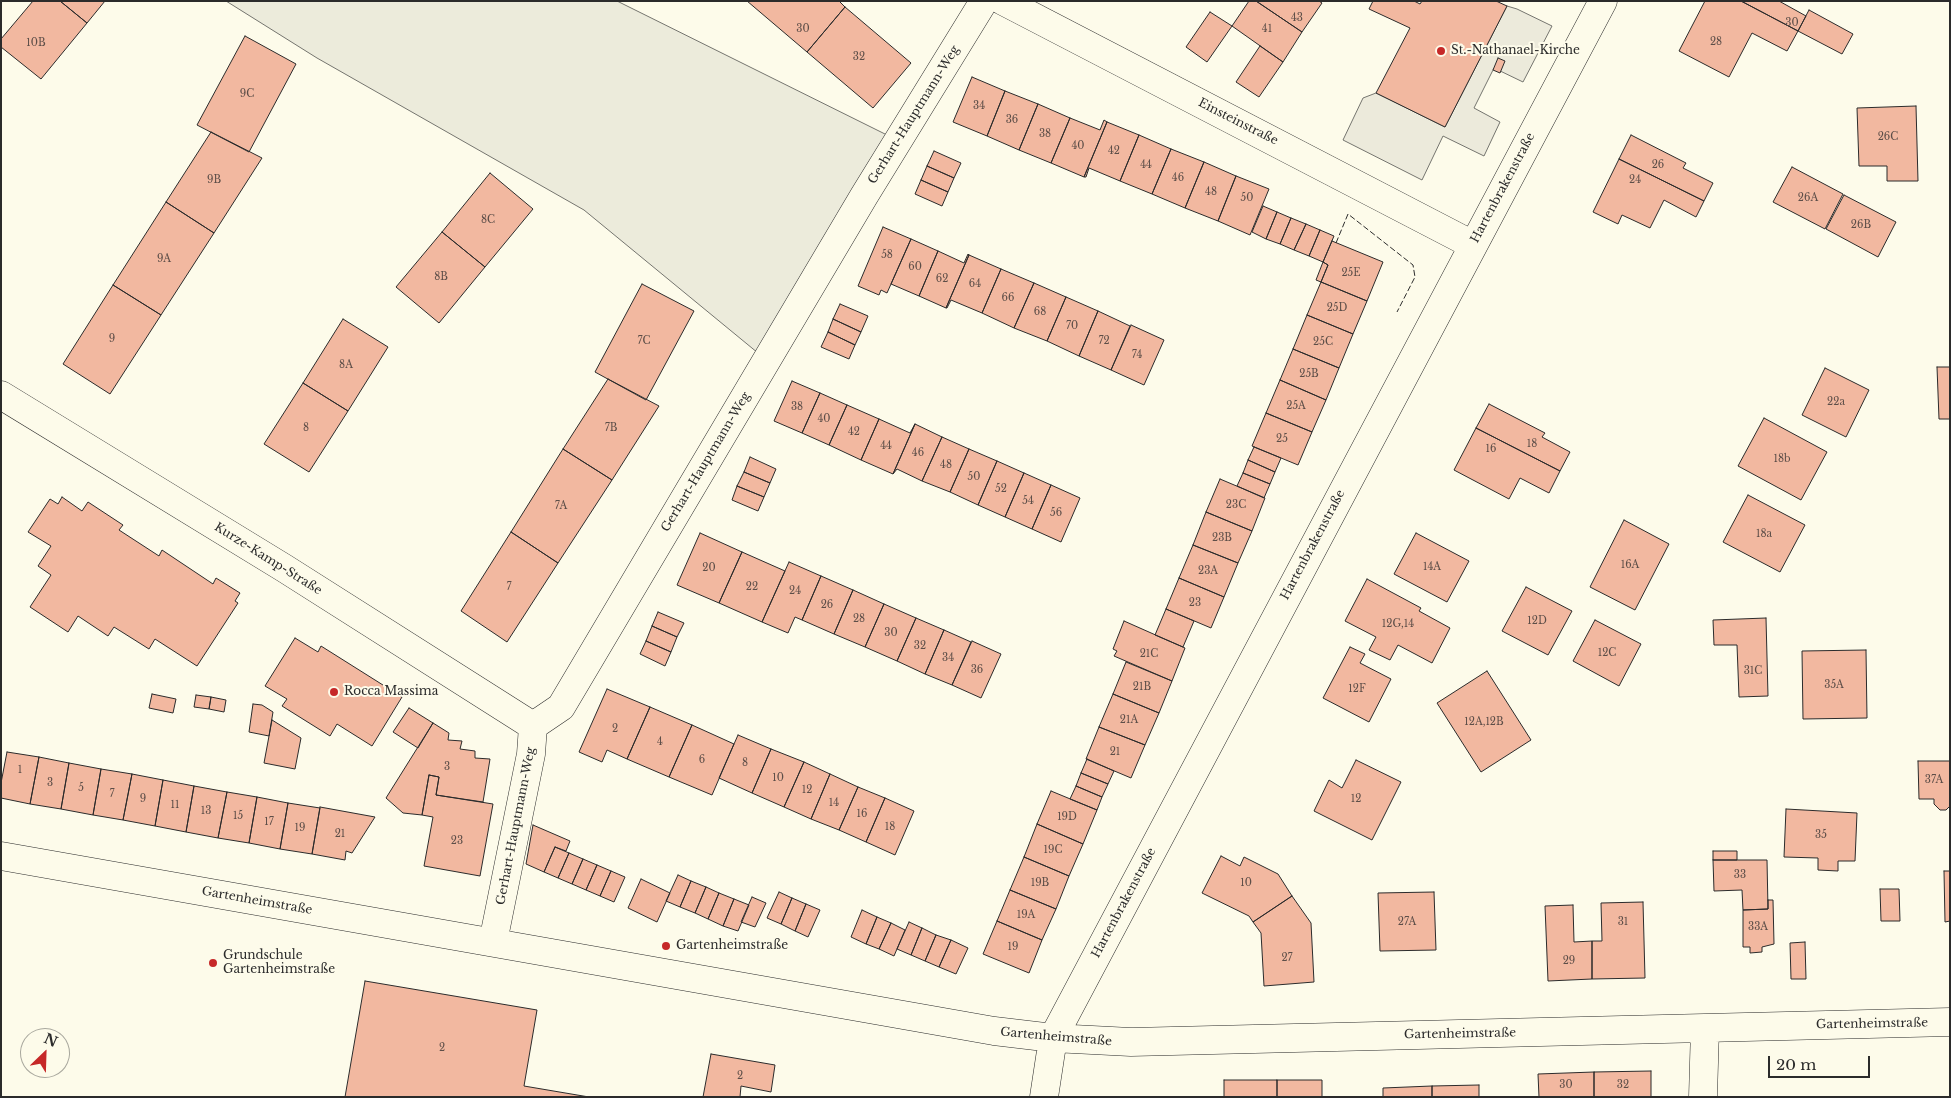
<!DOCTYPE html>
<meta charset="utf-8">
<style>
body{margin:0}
#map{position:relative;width:1951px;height:1098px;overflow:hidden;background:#fdfbea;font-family:"Libre Baskerville",serif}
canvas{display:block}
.frame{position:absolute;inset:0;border:2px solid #2b2b2b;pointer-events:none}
.north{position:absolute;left:20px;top:1028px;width:50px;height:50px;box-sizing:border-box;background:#fdfbea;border:1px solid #a9a89e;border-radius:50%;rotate:24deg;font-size:14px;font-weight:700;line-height:20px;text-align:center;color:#2b2b2b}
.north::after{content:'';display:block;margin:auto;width:18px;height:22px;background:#c62828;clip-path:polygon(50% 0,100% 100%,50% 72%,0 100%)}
.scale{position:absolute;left:1768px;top:1056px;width:102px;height:22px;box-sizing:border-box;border:2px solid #2b2b2b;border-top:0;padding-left:6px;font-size:15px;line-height:18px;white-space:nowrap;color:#2b2b2b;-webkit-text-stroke:4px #fdfbea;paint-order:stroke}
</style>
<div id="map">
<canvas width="1951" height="1098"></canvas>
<div class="frame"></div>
<div class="north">N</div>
<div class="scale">20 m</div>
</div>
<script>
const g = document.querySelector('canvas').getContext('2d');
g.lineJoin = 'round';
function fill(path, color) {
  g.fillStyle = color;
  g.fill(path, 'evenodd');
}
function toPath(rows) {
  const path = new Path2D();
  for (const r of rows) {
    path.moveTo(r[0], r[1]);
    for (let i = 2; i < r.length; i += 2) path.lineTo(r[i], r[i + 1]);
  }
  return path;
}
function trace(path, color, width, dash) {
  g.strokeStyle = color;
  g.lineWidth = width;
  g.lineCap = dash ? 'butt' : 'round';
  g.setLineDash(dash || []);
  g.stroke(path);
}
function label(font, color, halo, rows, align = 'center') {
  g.font = font + ' "Libre Baskerville",serif';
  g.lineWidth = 4;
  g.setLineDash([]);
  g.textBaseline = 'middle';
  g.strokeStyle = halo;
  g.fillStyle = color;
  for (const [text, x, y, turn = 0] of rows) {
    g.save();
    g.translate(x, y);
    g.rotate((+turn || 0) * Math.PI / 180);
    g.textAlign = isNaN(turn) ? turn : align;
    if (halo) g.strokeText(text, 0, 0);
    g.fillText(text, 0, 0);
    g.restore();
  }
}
const green = toPath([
 [226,1,617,1,887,135,758,353,584,210,317,58,226,1]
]);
const parking = toPath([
 [1507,6,1517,9,1552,26,1523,82,1494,68,1474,108,1500,122,1484,156,1443,136,1422,180,1343,140,1363,98,1376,93,1445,127,1507,6]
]);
const building = toPath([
 [33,1,60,1,87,23,41,79,1,47,1,39,33,1],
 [60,1,105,1,87,23,60,1],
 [747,1,839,1,845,7,807,52,747,1],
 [1249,1,1256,1,1302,32,1283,62,1232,26,1249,1],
 [1256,1,1319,1,1322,3,1302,32,1256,1],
 [1373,1,1414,1,1420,4,1422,1,1496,1,1507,6,1445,127,1376,93,1410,28,1369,9,1373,1],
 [1705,1,1741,1,1798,31,1787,51,1752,33,1729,77,1679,51,1705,1],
 [1741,1,1779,1,1806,16,1798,31,1741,1],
 [845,7,911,63,873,108,807,52,845,7],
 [1809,10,1853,34,1842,54,1798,31,1809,10],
 [1210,12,1232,26,1207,62,1186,47,1210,12],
 [245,36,296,64,249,152,197,125,245,36],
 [1260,46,1283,62,1259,97,1236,82,1260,46],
 [1498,58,1505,61,1500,73,1493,70,1498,58],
 [972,77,1005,91,987,136,953,122,972,77],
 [1005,91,1038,104,1019,150,987,136,1005,91],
 [1038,104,1070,118,1051,163,1019,150,1038,104],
 [1916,106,1918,181,1887,181,1887,166,1859,166,1857,108,1916,106],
 [1070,118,1100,130,1104,120,1107,122,1084,177,1051,163,1070,118],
 [1107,122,1139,135,1120,181,1089,168,1086,177,1084,177,1107,122],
 [211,132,262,158,214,233,166,202,211,132],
 [1139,135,1171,149,1152,194,1120,181,1139,135],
 [1631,135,1686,163,1683,168,1713,183,1704,201,1619,159,1631,135],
 [1171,149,1204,162,1185,208,1152,194,1171,149],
 [934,151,961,163,954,178,927,166,934,151],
 [1619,159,1704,201,1696,217,1664,200,1650,228,1622,215,1618,224,1593,212,1619,159],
 [1204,162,1236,176,1218,221,1185,208,1204,162],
 [927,166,954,178,948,192,921,180,927,166],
 [1792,167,1843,194,1825,229,1773,202,1792,167],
 [490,173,533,209,485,267,442,232,490,173],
 [1236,176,1269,189,1250,235,1218,221,1236,176],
 [921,180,948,192,942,206,915,194,921,180],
 [1844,195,1896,222,1878,257,1826,229,1844,195],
 [166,202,214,233,161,315,113,285,166,202],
 [1263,206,1277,212,1266,239,1252,232,1263,206],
 [1277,212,1291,218,1280,244,1266,239,1277,212],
 [1291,218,1306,224,1294,250,1280,244,1291,218],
 [1306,224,1320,230,1309,256,1294,250,1306,224],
 [883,227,911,239,887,293,881,290,879,295,858,286,883,227],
 [1320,230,1334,236,1323,262,1309,256,1320,230],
 [442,232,485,267,439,323,396,287,442,232],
 [911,239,938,251,919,296,891,284,911,239],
 [1332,241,1383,262,1367,301,1321,282,1328,265,1323,262,1332,241],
 [938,251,964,263,968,254,969,255,946,308,919,296,938,251],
 [969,255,1001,269,982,313,951,300,947,308,946,308,969,255],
 [1323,262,1328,265,1321,282,1316,280,1323,262],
 [1001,269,1034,283,1014,328,982,313,1001,269],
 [1321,282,1367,301,1353,334,1307,315,1321,282],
 [1034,283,1066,297,1047,341,1014,328,1034,283],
 [642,284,694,311,646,400,595,372,642,284],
 [113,285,161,315,110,394,63,364,113,285],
 [1066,297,1098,311,1079,356,1047,341,1066,297],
 [840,304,868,316,861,332,833,319,840,304],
 [1098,311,1130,326,1111,370,1079,356,1098,311],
 [1307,315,1353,334,1339,368,1293,349,1307,315],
 [343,319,388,347,348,411,303,383,343,319],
 [833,319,861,332,855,345,828,332,833,319],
 [1131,325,1164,340,1144,385,1111,370,1131,325],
 [828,332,855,345,849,359,821,347,828,332],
 [1293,349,1339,368,1326,400,1280,380,1293,349],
 [1937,367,1950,367,1950,419,1939,419,1937,367],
 [1825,368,1869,390,1846,437,1802,415,1825,368],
 [608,379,659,406,612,480,563,449,608,379],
 [1280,380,1326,400,1312,432,1266,413,1280,380],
 [792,381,820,393,802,433,774,421,792,381],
 [303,383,348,411,309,472,264,444,303,383],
 [820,393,847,405,829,445,802,433,820,393],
 [1489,404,1545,433,1542,437,1570,452,1560,471,1476,428,1489,404],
 [847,405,879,419,861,460,829,445,847,405],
 [1266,413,1312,432,1298,465,1252,446,1266,413],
 [1764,418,1827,452,1801,500,1738,466,1764,418],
 [879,419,910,433,915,424,893,474,861,460,879,419],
 [915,424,942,437,922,481,897,469,893,474,915,424],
 [1476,428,1560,471,1549,493,1520,478,1509,499,1454,470,1476,428],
 [942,437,969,449,950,492,922,481,942,437],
 [1254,447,1281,458,1275,472,1248,460,1254,447],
 [563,449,612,480,558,563,511,532,563,449],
 [969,449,997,461,978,505,950,492,969,449],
 [750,457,776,469,770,483,744,472,750,457],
 [1248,460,1275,472,1270,484,1243,473,1248,460],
 [997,461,1024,473,1005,517,978,505,997,461],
 [744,472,770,483,764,497,737,486,744,472],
 [1024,473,1051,485,1032,529,1005,517,1024,473],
 [1243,473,1270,484,1264,498,1237,486,1243,473],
 [1220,479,1265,498,1252,531,1206,512,1220,479],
 [1051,485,1080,498,1061,542,1032,529,1051,485],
 [737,486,764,497,758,511,732,500,737,486],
 [1748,495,1805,525,1780,572,1723,542,1748,495],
 [62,497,82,511,88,502,123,525,119,530,159,556,162,550,213,584,216,578,240,593,235,601,238,603,197,666,155,639,149,649,114,627,108,636,78,616,68,632,30,607,51,575,38,566,51,546,28,532,50,499,58,504,62,497],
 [1206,512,1252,531,1238,563,1193,545,1206,512],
 [1624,520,1669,544,1635,610,1590,587,1624,520],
 [511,532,558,563,507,642,461,611,511,532],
 [700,533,742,552,719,603,677,585,700,533],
 [1416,533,1469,561,1447,602,1394,574,1416,533],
 [1193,545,1238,563,1224,597,1179,578,1193,545],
 [742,552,785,571,762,622,719,603,742,552],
 [789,562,821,576,802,620,795,617,788,633,762,622,789,562],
 [821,576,853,590,834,634,802,620,821,576],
 [1179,578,1224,597,1211,628,1166,609,1179,578],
 [1367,579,1421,608,1419,611,1450,628,1432,663,1398,645,1390,660,1369,650,1376,637,1345,621,1367,579],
 [1526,587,1572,611,1548,655,1502,631,1526,587],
 [853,590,884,604,865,647,834,634,853,590],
 [884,604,916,618,897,661,865,647,884,604],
 [1166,609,1194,621,1183,647,1155,635,1166,609],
 [658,612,684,623,677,637,652,626,658,612],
 [916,618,944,630,925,674,897,661,916,618],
 [1766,618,1768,696,1739,697,1737,645,1714,645,1713,620,1766,618],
 [1595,620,1641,644,1619,686,1573,661,1595,620],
 [1124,621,1185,648,1172,681,1114,656,1117,651,1113,649,1124,621],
 [652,626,677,637,671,652,646,641,652,626],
 [944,630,971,642,952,685,925,674,944,630],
 [295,638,318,652,321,646,402,697,372,746,337,724,330,736,282,706,287,699,265,686,295,638],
 [646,641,671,652,665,666,640,654,646,641],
 [972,641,1001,654,981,698,952,685,972,641],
 [1350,647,1365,654,1360,663,1391,679,1369,722,1323,698,1350,647],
 [1866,650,1867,718,1803,719,1802,651,1866,650],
 [1126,662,1172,681,1159,713,1113,694,1126,662],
 [1487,671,1531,740,1481,772,1437,703,1487,671],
 [607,689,650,707,627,759,607,750,602,762,579,752,607,689],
 [152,694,176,699,173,713,149,708,152,694],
 [1113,694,1159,713,1145,745,1099,727,1113,694],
 [196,695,211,697,209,709,194,707,196,695],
 [211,697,226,700,224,712,209,709,211,697],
 [253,704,262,705,273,712,269,736,249,732,253,704],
 [650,707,692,725,669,777,627,759,650,707],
 [409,708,433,723,418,748,393,732,409,708],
 [272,720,301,738,295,769,264,763,272,720],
 [433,723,449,733,448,740,462,741,460,749,475,751,475,758,490,759,483,802,436,795,439,777,429,775,422,815,403,813,386,798,433,723],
 [692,725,734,744,712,795,669,777,692,725],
 [1099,727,1145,745,1131,778,1086,759,1099,727],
 [738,735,771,749,752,793,719,778,738,735],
 [771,749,804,762,784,807,752,793,771,749],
 [7,752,39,757,30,804,1,798,1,783,7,752],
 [39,757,69,763,61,809,30,804,39,757],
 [1087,759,1114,771,1108,784,1081,773,1087,759],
 [1356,760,1401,782,1372,840,1314,811,1329,780,1342,788,1356,760],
 [1918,761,1950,761,1950,806,1946,810,1940,810,1934,804,1934,799,1919,799,1918,761],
 [804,762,830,774,811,819,784,807,804,762],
 [69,763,101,769,93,815,61,809,69,763],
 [101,769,132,774,123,820,93,815,101,769],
 [1081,773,1108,784,1102,797,1076,786,1081,773],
 [132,774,163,780,155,826,123,820,132,774],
 [830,774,858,787,839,830,811,819,830,774],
 [429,775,439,777,436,795,493,804,480,876,424,866,433,817,422,815,429,775],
 [163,780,194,786,186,832,155,826,163,780],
 [194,786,227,792,218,838,186,832,194,786],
 [1076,786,1102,797,1097,810,1070,799,1076,786],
 [858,787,885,798,866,842,839,830,858,787],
 [1051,791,1097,810,1083,844,1037,824,1051,791],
 [227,792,257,797,249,843,218,838,227,792],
 [257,797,288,803,280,849,249,843,257,797],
 [885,798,914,811,895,855,866,842,885,798],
 [288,803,320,808,312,854,280,849,288,803],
 [320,807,375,817,352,853,346,851,345,860,312,854,320,807],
 [1786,809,1857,813,1855,861,1838,861,1838,871,1818,870,1818,858,1784,857,1786,809],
 [1037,824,1083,844,1069,876,1024,857,1037,824],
 [533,825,570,841,566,851,555,847,544,872,526,864,533,825],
 [555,847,569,853,558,878,544,872,555,847],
 [1713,851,1737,851,1737,860,1713,860,1713,851],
 [569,853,583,859,572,884,558,878,569,853],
 [1221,856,1240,866,1244,857,1278,874,1292,896,1253,922,1249,916,1202,893,1221,856],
 [1024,857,1069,876,1056,909,1010,890,1024,857],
 [583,859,597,865,586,890,572,884,583,859],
 [1713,860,1767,860,1768,909,1743,910,1742,890,1714,891,1713,860],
 [597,865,611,871,600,896,586,890,597,865],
 [611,871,625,877,614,902,600,896,611,871],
 [1944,871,1950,871,1950,921,1945,922,1944,871],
 [678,875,691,881,680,907,666,901,678,875],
 [641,879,670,893,657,922,628,908,641,879],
 [691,881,706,887,695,913,680,907,691,881],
 [706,887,719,893,708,919,695,913,706,887],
 [1880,889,1899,889,1900,921,1881,921,1880,889],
 [1010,890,1056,909,1042,940,997,921,1010,890],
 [779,892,792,898,781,924,767,918,779,892],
 [1434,892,1436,950,1380,951,1378,893,1434,892],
 [719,893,734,899,723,926,708,919,719,893],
 [1292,896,1311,923,1314,982,1264,986,1261,933,1253,922,1292,896],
 [752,897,766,903,755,927,741,922,752,897],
 [792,898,806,904,795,931,781,924,792,898],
 [734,899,749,905,738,931,723,926,734,899],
 [1768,900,1773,900,1774,944,1762,947,1762,952,1750,953,1750,947,1743,947,1743,910,1768,909,1768,900],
 [1643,902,1645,978,1592,979,1592,941,1602,941,1601,903,1643,902],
 [806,904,820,910,808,937,795,931,806,904],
 [1573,905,1574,942,1592,941,1592,979,1548,981,1545,906,1573,905],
 [862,910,877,917,866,944,851,937,862,910],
 [877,917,891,923,879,949,866,944,877,917],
 [997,921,1042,940,1029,973,983,954,997,921],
 [909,922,922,928,911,955,897,949,909,922],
 [891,923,905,930,894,956,879,949,891,923],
 [922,928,936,935,925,961,911,955,922,928],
 [936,935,951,940,939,967,925,961,936,935],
 [951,940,968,948,956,974,939,967,951,940],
 [1805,942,1806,979,1791,979,1790,943,1805,942],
 [365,981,537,1010,524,1086,589,1097,345,1097,365,981],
 [711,1054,775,1065,771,1092,741,1086,740,1097,703,1097,711,1054],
 [1651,1071,1651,1097,1594,1097,1594,1072,1651,1071],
 [1594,1072,1594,1097,1539,1097,1538,1074,1594,1072],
 [1224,1080,1277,1080,1277,1097,1224,1097,1224,1080],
 [1277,1080,1322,1080,1322,1097,1277,1097,1277,1080],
 [1479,1085,1479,1097,1432,1097,1432,1086,1479,1085],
 [1432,1086,1432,1097,1383,1097,1383,1088,1432,1086]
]);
const minor = toPath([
 [1003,1,1473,245],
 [1,395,284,568,533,726],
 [533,726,561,707,864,196,984,1],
 [1,856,994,1031,1053,1038,1131,1042,1950,1022],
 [493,942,531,754,533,726],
 [1044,1097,1053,1038,1603,1],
 [1703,1097,1705,1028]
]);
const fence = toPath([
 [1336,243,1348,214,1413,265,1415,277,1397,312]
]);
const markers = [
 [1441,51,5,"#c62828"],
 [334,692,5,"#c62828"],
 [666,946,5,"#c62828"],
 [213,963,5,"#c62828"]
];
const numberNames = [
 ["43",1297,18],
 ["30",1792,23],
 ["30",803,29],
 ["41",1267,29],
 ["28",1716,42],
 ["10B",36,43],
 ["32",859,57],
 ["9C",247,94],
 ["34",979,106],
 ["36",1012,120],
 ["38",1045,134],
 ["26C",1888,137],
 ["40",1078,146],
 ["42",1114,151],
 ["44",1146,165],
 ["26",1658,165],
 ["46",1178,178],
 ["9B",214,180],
 ["24",1635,180],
 ["48",1211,192],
 ["50",1247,198],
 ["26A",1808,198],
 ["8C",488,220],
 ["26B",1861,225],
 ["58",887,255],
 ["9A",164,259],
 ["60",915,267],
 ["25E",1351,273],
 ["8B",441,277],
 ["62",942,279],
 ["64",975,284],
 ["66",1008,298],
 ["25D",1337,308],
 ["68",1040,312],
 ["70",1072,326],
 ["9",112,339],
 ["7C",644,341],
 ["72",1104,341],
 ["25C",1323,342],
 ["74",1137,355],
 ["8A",346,365],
 ["25B",1309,374],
 ["22a",1836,402],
 ["25A",1296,406],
 ["38",797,407],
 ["40",824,419],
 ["8",306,428],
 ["7B",611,428],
 ["42",854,432],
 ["25",1282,439],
 ["18",1532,444],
 ["44",886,446],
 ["16",1491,449],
 ["46",918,453],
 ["18b",1782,459],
 ["48",946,465],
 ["50",974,477],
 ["52",1001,489],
 ["54",1028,501],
 ["23C",1236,505],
 ["7A",561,506],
 ["56",1056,513],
 ["18a",1764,534],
 ["23B",1222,538],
 ["16A",1630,565],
 ["14A",1432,567],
 ["20",709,568],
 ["23A",1208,571],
 ["7",509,587],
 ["22",752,587],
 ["24",795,591],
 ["23",1195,603],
 ["26",827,605],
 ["28",859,619],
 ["12D",1537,621],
 ["12G,14",1398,624],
 ["30",891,633],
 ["32",920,646],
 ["12C",1607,653],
 ["21C",1149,654],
 ["34",948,658],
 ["36",977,670],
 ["31C",1753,671],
 ["35A",1834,685],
 ["21B",1142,687],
 ["12F",1357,689],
 ["21A",1129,720],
 ["12A,12B",1484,722],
 ["2",615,729],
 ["4",660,742],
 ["21",1115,752],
 ["6",702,760],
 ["8",745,763],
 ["3",447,767],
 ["1",20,770],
 ["10",778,778],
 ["37A",1934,780],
 ["3",50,783],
 ["5",81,788],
 ["12",807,790],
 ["7",112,794],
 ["9",143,799],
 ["12",1356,799],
 ["14",834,803],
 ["11",175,805],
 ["13",206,811],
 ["16",862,814],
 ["15",238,816],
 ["19D",1067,817],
 ["17",269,822],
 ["18",890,827],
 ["19",300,828],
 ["21",340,834],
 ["35",1821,835],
 ["23",457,841],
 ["19C",1053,850],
 ["33",1740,875],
 ["19B",1040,883],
 ["10",1246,883],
 ["19A",1026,915],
 ["27A",1407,922],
 ["31",1623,922],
 ["33A",1758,927],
 ["19",1013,947],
 ["27",1287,958],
 ["29",1569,961],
 ["2",442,1048],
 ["2",740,1076],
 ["30",1566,1085],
 ["32",1623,1085]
];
const poiNames = [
 ["St.-Nathanael-Kirche",1451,51],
 ["Rocca Massima",344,692],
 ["Gartenheimstraße",676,946],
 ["Grundschule",223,956],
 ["Gartenheimstraße",223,970]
];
const streetNames = [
 ["Gerhart-Hauptmann-Weg",914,115,-58],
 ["Einsteinstraße",1238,122,27],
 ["Hartenbrakenstraße",1503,188,-62],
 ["Gerhart-Hauptmann-Weg",706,462,-59],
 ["Hartenbrakenstraße",1313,545,-62],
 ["Kurze-Kamp-Straße",268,559,32],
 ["Gerhart-Hauptmann-Weg",516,826,-79],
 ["Gartenheimstraße",257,901,10],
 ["Hartenbrakenstraße",1124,903,-62],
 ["Gartenheimstraße",1872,1024,-1],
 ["Gartenheimstraße",1460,1034,-1],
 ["Gartenheimstraße",1056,1037,5]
];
fill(green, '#ecebdb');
trace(green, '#74746e', 1);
fill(parking, '#eceadb');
trace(parking, '#74746e', 1);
fill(building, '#f2b8a0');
trace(building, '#2b2b2b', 1);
trace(minor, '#2b2b2b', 29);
trace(minor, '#fdfbea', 28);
trace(fence, '#2b2b2b', 1, [6, 2.5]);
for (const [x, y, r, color] of markers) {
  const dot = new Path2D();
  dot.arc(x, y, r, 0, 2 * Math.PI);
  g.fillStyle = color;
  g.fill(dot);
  trace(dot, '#fdfbea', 2);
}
label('10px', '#5d4e48', null, numberNames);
label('12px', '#2b2b2b', '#fdfbea', poiNames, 'left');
label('12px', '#2b2b2b', '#fdfbea', streetNames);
</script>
